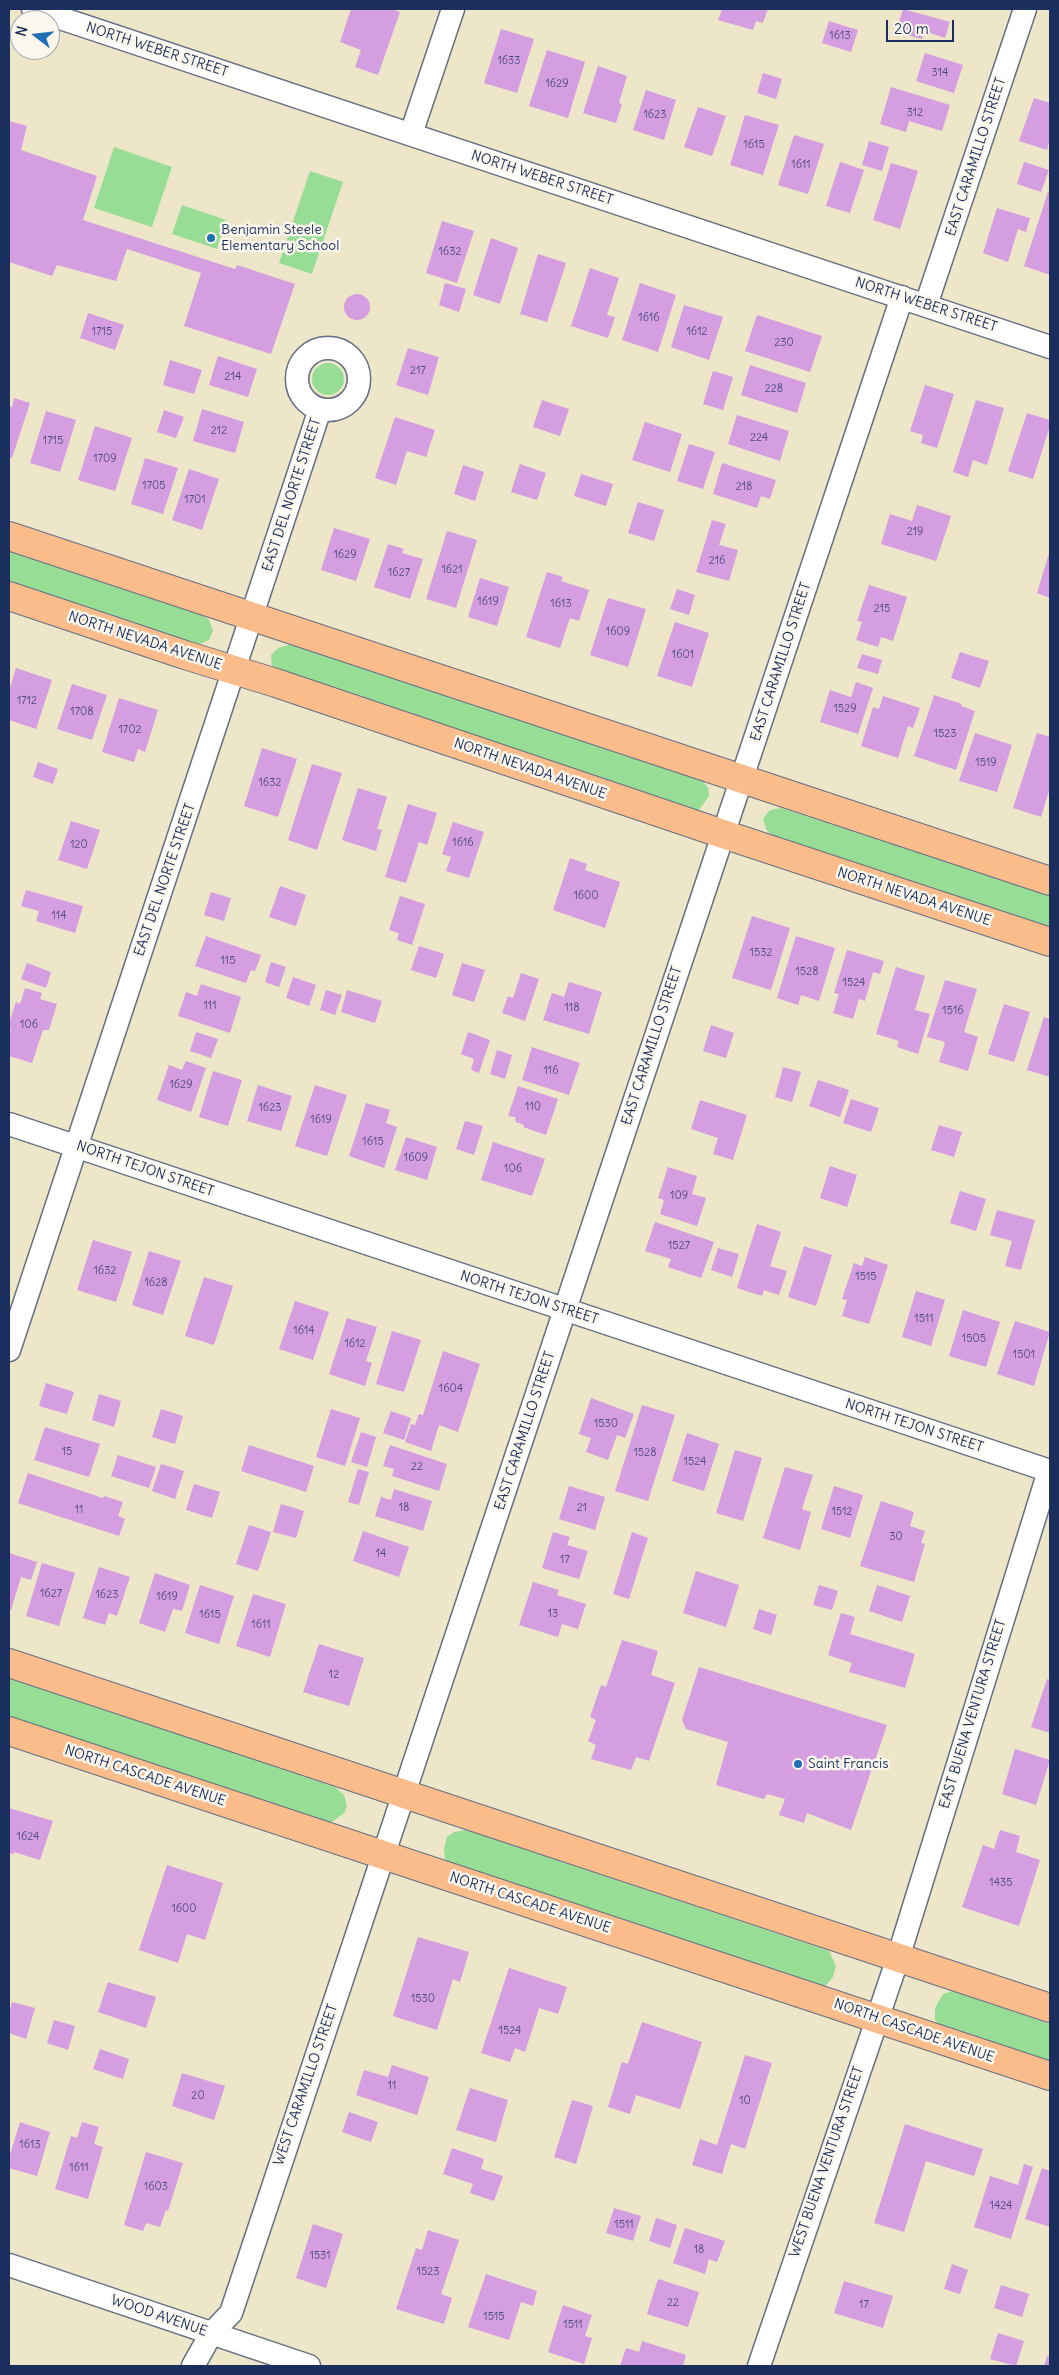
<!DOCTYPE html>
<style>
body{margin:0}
#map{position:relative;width:1059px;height:2375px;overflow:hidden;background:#ede6c8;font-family:Delius,sans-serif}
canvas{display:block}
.frame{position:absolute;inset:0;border:10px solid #1b2f5e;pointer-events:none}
.north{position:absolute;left:10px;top:10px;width:50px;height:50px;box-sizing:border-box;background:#fbf7ec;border:1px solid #a1a7b3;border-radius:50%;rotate:286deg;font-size:14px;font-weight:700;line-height:20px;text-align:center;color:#1b2f5e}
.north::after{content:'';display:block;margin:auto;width:18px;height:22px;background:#1f6fb2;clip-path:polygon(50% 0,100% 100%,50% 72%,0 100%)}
.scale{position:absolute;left:886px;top:20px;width:68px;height:22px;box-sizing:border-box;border:2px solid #1b2f5e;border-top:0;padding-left:6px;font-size:15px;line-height:18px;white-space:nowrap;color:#1b2f5e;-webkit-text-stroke:4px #fbf7ec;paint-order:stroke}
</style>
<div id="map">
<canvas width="1059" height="2375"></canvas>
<div class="frame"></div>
<div class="north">N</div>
<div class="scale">20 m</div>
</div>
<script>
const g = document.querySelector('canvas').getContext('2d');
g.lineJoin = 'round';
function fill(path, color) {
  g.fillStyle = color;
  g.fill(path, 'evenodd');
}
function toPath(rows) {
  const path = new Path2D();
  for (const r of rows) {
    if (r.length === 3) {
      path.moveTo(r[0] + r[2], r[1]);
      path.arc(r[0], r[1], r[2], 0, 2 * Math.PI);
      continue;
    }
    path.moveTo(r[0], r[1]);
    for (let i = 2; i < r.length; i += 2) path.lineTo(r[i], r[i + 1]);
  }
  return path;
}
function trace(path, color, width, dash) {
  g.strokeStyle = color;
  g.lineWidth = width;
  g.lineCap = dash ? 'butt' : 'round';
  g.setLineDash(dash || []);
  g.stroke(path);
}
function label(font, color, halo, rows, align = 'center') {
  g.font = font + ' Delius,sans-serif';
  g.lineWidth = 5;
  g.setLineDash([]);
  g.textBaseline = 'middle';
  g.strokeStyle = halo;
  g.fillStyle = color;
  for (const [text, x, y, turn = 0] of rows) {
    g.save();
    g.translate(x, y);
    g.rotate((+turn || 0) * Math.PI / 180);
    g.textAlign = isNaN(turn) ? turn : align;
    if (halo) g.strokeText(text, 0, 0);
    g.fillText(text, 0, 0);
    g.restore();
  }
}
const green = toPath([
 [114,147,172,167,152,227,94,208],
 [310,171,343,182,312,274,279,263],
 [182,205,226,220,217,249,172,234],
 [328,379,16],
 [9,549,201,613,209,620,213,631,209,640,200,644,191,644,9,584],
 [291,644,703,781,708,788,709,796,699,810,691,812,280,673,272,666,271,655,278,648],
 [781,808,1050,895,1050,930,774,839,766,829,763,819,770,810],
 [9,1677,335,1787,344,1795,347,1806,344,1813,329,1824,9,1717],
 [466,1830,829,1951,836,1966,833,1977,826,1985,818,1987,450,1865,445,1859,444,1849,447,1837,454,1832],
 [952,1991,1050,2024,1050,2064,940,2027,935,2020,935,2008,943,1994]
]);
const building = toPath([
 [351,9,392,9,400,12,378,75,355,67,361,50,340,42],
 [722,9,768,9,763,23,756,21,753,30,718,20],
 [903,9,950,22,945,38,924,31,922,39,896,32],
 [829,21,858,30,851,52,822,43],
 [501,29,534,39,517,93,484,83],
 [547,50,585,62,568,118,529,106],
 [925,53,963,65,954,93,916,81],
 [598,66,627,76,619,103,622,104,616,123,583,113],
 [763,73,782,79,776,99,757,93],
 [891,87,950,105,942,131,909,121,906,132,880,124],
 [646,90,676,100,664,140,633,130],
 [1034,98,1050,103,1050,139,1047,150,1019,141],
 [698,107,726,116,712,156,684,147],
 [745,115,779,125,763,175,730,165],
 [9,121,27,126,21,150,97,176,83,220,235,269,237,265,295,284,271,354,184,326,201,273,127,249,116,281,57,265,52,276,9,262],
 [794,135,824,144,808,194,778,185],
 [869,141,889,147,882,171,862,165],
 [840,162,864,170,850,213,826,206],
 [1024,162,1049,170,1041,192,1017,184],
 [891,163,918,171,900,229,873,220],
 [1048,192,1050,193,1050,275,1024,266],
 [997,208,1030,218,1026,232,1018,229,1008,262,983,253],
 [442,221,474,231,457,283,426,273],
 [491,238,518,248,500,304,473,295],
 [538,254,566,263,547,322,520,314],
 [590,268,619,278,607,315,615,317,608,338,571,326],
 [445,283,466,289,459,312,439,305],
 [640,283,676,295,658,352,622,340],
 [357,307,13],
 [684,305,723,317,709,360,671,347],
 [88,313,124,325,115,350,80,338],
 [757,315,822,336,810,372,745,351],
 [408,348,439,357,428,395,396,385],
 [218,356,257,369,248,397,209,385],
 [170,360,202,370,194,394,163,385],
 [750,365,806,383,797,413,741,395],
 [713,371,733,377,723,410,703,404],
 [925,385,954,394,937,448,921,443,923,435,910,431],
 [14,398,30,403,12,458,9,457,9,406,12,407],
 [542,400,569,409,560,436,533,427],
 [976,400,1004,408,987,465,973,460,968,477,953,472],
 [202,409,244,422,235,453,193,441],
 [164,410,184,417,176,438,157,432],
 [46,411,76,420,60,472,30,463],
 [1027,413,1050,420,1050,426,1033,479,1008,471],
 [737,415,789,431,780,461,728,444],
 [395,417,435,430,426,457,407,451,396,485,375,478],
 [645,422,682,434,670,472,632,460],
 [95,426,132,438,115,491,78,480],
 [689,444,715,452,703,489,677,481],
 [145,458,178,468,163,514,131,504],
 [722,463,776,480,770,499,761,496,757,508,713,494],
 [520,464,546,473,537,500,511,492],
 [463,465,484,472,475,501,454,494],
 [189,469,219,479,202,530,172,520],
 [581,474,613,484,606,506,574,496],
 [638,502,664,510,654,541,628,533],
 [917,505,951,516,936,561,881,544,890,514,912,521],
 [712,520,726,524,719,545,738,550,729,581,696,572],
 [334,528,370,539,356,581,321,570],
 [447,531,477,540,456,608,426,599],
 [388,544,404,549,402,553,423,559,410,599,374,587],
 [1050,550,1050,598,1037,593],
 [547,572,563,577,561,581,589,590,579,621,570,618,560,648,526,637],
 [480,578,509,587,497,626,468,617],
 [869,585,907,597,893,641,881,637,878,647,856,640,862,622,857,621],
 [677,589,695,595,689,615,670,609],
 [608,598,646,609,628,667,590,655],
 [675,622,709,633,692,687,657,676],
 [960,652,989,661,980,688,951,678],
 [862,654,882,660,878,674,857,668],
 [16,668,52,680,36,729,9,720,9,691],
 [856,682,873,688,858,734,820,722,830,690,851,697],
 [72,684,107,695,92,740,57,729],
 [934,695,962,704,961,706,975,711,956,770,914,756],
 [883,696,920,708,913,728,908,726,898,758,861,746,873,707,879,709],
 [119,698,158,710,145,752,138,749,134,762,102,752],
 [975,733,1012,745,997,792,959,781],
 [1037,733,1050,737,1050,788,1041,817,1013,808],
 [262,748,297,759,278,817,244,806],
 [38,762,58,769,53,784,33,777],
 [312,764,342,773,317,850,288,840],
 [358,788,387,797,377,829,382,830,376,851,342,840],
 [408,804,437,813,427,845,419,842,406,883,385,877],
 [71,821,100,830,87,869,58,860],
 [453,822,484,832,469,878,446,871,451,857,442,854],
 [570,858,587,864,585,870,620,882,605,928,553,910],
 [280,886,306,895,296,926,269,917],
 [26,890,83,906,75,933,36,921,39,911,21,906],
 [211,892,231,898,224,921,204,915],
 [400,896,425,904,412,945,397,940,399,933,389,930],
 [752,916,790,928,771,990,732,978],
 [206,936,261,955,255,971,251,970,246,983,195,966],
 [796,936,835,948,819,1001,801,995,798,1005,777,998],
 [419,946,444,954,436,978,411,970],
 [847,950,884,961,880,974,873,972,865,1001,859,999,853,1019,833,1013,839,994,834,993],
 [271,962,286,967,279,987,265,982],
 [27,963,51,972,46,988,21,979],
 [462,963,485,970,474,1002,452,995],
 [896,967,925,976,915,1010,930,1014,918,1054,897,1047,899,1041,876,1034],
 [521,973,539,979,525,1021,502,1013,508,996,513,998],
 [293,977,316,985,309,1006,286,998],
 [945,980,977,989,964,1032,978,1037,968,1071,939,1062,945,1042,927,1037],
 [569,982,602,992,589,1034,543,1020,552,993,564,997],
 [201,984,241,997,230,1033,178,1016,186,992,197,996],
 [25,988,42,993,40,999,57,1004,49,1030,43,1030,32,1063,9,1056,9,1036,11,1029,9,1028,9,1023,16,1002,20,1004],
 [326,990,342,995,335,1015,320,1010],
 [347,990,382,1001,375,1023,341,1012],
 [1004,1004,1030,1012,1014,1062,988,1054],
 [1044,1017,1050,1019,1050,1077,1027,1070],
 [711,1025,734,1033,726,1058,703,1051],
 [196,1032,218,1039,211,1058,190,1051],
 [468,1032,490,1040,479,1073,471,1070,474,1059,461,1054],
 [532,1047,580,1063,569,1095,522,1080],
 [497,1050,512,1055,505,1079,490,1074],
 [186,1061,206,1068,191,1112,157,1100,169,1065,182,1070],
 [783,1067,801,1072,792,1102,775,1097],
 [213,1071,242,1080,228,1126,199,1117],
 [818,1080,849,1090,840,1117,809,1106],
 [258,1085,292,1096,281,1131,247,1121],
 [315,1085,347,1095,327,1156,295,1146],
 [518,1086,558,1099,546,1135,523,1127,524,1125,516,1122,515,1117,508,1116],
 [851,1099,879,1108,871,1132,843,1123],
 [700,1100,747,1115,733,1160,713,1154,718,1138,691,1129],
 [366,1103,390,1110,386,1123,397,1127,384,1168,349,1156],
 [465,1121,483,1126,474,1155,456,1149],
 [939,1125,962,1132,954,1157,931,1150],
 [406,1137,437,1147,427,1180,395,1170],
 [493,1142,545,1159,532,1196,481,1180],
 [830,1166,857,1175,847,1207,820,1198],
 [668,1167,697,1176,692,1194,706,1198,697,1226,660,1214,664,1200,658,1198],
 [960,1191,986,1199,976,1231,950,1223],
 [997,1210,1035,1220,1021,1270,1005,1266,1012,1241,990,1235],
 [655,1222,714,1242,701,1278,668,1267,671,1259,645,1251],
 [757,1224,781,1232,770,1266,787,1271,779,1295,764,1290,762,1296,737,1288],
 [93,1240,132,1252,116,1302,77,1290],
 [804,1246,832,1255,816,1306,788,1297],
 [718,1248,739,1254,732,1277,711,1270],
 [149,1251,181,1261,163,1315,132,1305],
 [865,1257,888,1265,869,1324,842,1316,847,1300,842,1299,854,1263,862,1266],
 [204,1277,233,1286,214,1345,185,1336],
 [916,1291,945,1300,931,1346,902,1337],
 [295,1301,329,1312,313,1360,279,1349],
 [963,1310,1000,1322,986,1367,949,1356],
 [347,1318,377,1327,366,1361,372,1363,365,1386,329,1374],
 [1015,1321,1050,1332,1034,1386,997,1374],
 [392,1331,421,1340,404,1392,376,1384],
 [443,1351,480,1364,458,1432,439,1425,431,1451,405,1442,411,1424,415,1425,419,1414,423,1415],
 [46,1383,74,1392,67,1414,39,1406],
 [99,1394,121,1401,114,1427,92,1420],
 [591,1398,634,1414,625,1438,617,1435,608,1460,586,1452,591,1438,579,1434],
 [642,1405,675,1415,648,1501,615,1491],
 [161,1409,183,1416,175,1444,152,1437],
 [331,1409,360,1418,345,1466,316,1457],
 [391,1411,411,1418,404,1440,383,1433],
 [45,1427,100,1444,89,1477,34,1460],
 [361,1432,376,1437,367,1467,351,1462],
 [687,1433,719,1444,704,1491,672,1481],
 [249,1445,314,1466,306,1492,241,1471],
 [390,1445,447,1464,439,1491,392,1476,394,1469,383,1466],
 [735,1450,762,1458,743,1521,716,1513],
 [118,1455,156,1467,149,1488,111,1476],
 [161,1464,184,1471,175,1499,152,1491],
 [785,1467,813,1475,802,1509,811,1512,800,1550,763,1538],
 [358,1469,369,1472,359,1505,348,1502],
 [28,1473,103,1498,104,1496,123,1502,118,1516,125,1519,119,1536,18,1503],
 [194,1484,220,1492,212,1518,186,1510],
 [569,1486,605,1497,595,1530,559,1519],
 [834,1486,863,1495,850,1538,821,1529],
 [394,1489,432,1501,423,1531,375,1516,381,1497,391,1500],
 [881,1501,914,1512,910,1526,925,1531,921,1543,925,1544,914,1582,860,1566],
 [281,1504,304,1511,296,1538,273,1532],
 [249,1525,271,1532,258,1571,236,1564],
 [363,1531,409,1547,399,1577,353,1561],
 [553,1532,570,1537,567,1545,588,1551,579,1579,542,1568],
 [632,1532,648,1538,629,1599,613,1594],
 [9,1553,37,1562,31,1580,21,1577,11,1610,9,1610],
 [42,1563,75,1573,59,1626,26,1616],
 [99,1567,130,1577,117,1616,109,1613,105,1625,83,1618],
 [696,1571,739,1585,726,1627,683,1613],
 [155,1573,190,1585,182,1611,173,1609,165,1632,139,1623],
 [533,1582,559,1590,557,1595,586,1604,578,1629,562,1624,558,1637,519,1625],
 [200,1585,234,1596,219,1644,185,1633],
 [819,1585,838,1591,832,1610,813,1605],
 [877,1585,910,1596,902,1622,869,1611],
 [253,1594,286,1604,270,1657,236,1646],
 [759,1609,777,1615,771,1635,753,1629],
 [841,1613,855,1617,850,1634,915,1654,905,1688,849,1672,852,1663,828,1655],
 [622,1640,658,1651,651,1675,675,1683,649,1761,636,1757,631,1770,591,1759,596,1745,588,1741,596,1720,590,1717,601,1685,606,1687],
 [319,1644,364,1658,349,1706,303,1692],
 [699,1667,887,1725,851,1830,807,1813,804,1823,779,1815,785,1799,767,1794,764,1799,716,1785,728,1742,686,1729,682,1720],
 [1047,1679,1050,1680,1050,1733,1031,1727],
 [1015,1749,1050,1760,1036,1805,1002,1794],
 [9,1808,53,1821,40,1860,14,1852,14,1854,9,1853],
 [1000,1830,1020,1836,1016,1852,1040,1860,1019,1926,962,1907,983,1845,994,1849],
 [167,1865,223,1883,205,1940,187,1934,178,1963,139,1950],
 [418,1937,469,1952,460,1982,453,1979,437,2030,393,2016],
 [509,1968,567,1987,558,2014,539,2008,525,2052,515,2048,510,2062,481,2053],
 [108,1982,156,1997,146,2028,98,2012],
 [12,2002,35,2008,26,2039,9,2033,9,2014],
 [54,2020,75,2026,68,2050,47,2043],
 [642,2022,702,2042,680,2109,636,2095,630,2114,608,2107,622,2062,628,2064],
 [100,2049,129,2059,123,2079,93,2069],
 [745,2055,772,2063,745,2149,731,2144,722,2174,692,2165,700,2139,717,2145],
 [392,2065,429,2077,417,2115,356,2095,364,2070,388,2077],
 [182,2073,225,2086,214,2120,172,2106],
 [470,2088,508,2100,496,2142,456,2130],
 [572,2100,593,2106,576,2164,554,2157],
 [349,2112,378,2122,371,2142,342,2132],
 [20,2122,50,2132,37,2176,9,2168,9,2158],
 [82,2122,99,2127,94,2144,103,2147,88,2199,55,2189,71,2136,77,2138],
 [905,2124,983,2149,974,2176,926,2161,904,2232,874,2223],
 [452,2148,484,2159,481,2169,503,2176,494,2201,470,2193,473,2184,443,2174],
 [146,2152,183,2163,168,2211,166,2210,160,2227,146,2223,143,2231,124,2225],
 [1024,2164,1033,2167,1011,2239,974,2227,990,2176,1018,2185],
 [1042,2168,1050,2171,1050,2227,1025,2219],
 [614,2208,641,2216,633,2241,606,2233],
 [656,2218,677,2225,670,2248,649,2241],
 [313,2224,343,2234,326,2288,296,2278],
 [685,2228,725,2241,717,2262,709,2259,705,2274,673,2263],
 [428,2230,459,2240,441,2294,452,2298,444,2324,396,2309,416,2248,422,2250],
 [952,2264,968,2270,960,2294,944,2289],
 [486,2274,537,2291,533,2306,521,2302,509,2340,468,2327],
 [658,2279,699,2292,688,2327,647,2314],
 [844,2281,893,2296,883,2328,834,2313],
 [1001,2285,1029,2294,1022,2317,994,2308],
 [563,2305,592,2315,585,2336,592,2338,584,2364,548,2352],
 [998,2333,1024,2341,1016,2366,990,2359],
 [642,2341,686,2355,683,2366,620,2366,626,2348,639,2352],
 [1047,2356,1050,2357,1050,2366,1044,2366]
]);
const minor = toPath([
 [33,9,1050,347],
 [411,134,453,9],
 [926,305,1025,9],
 [328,379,31],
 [9,1124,1050,1471],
 [9,1350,320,409],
 [9,2265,309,2366],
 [193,2366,211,2334,231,2313,902,297],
 [759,2366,898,1958,1049,1471]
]);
const major = toPath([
 [9,536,1050,881],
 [9,596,185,655,276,683,723,834,1050,942],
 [9,1663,1050,2008],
 [9,1731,1050,2076]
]);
const markers = [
 [211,238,5,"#1f6fb2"],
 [798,1764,5,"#1f6fb2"]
];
const numberNames = [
 ["1613",840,36],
 ["1633",509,61],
 ["314",940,73],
 ["1629",557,84],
 ["312",915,113],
 ["1623",655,115],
 ["1615",754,145],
 ["1611",801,165],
 ["1632",450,252],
 ["1616",649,318],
 ["1715",102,332],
 ["1612",697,332],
 ["230",784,343],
 ["217",418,371],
 ["214",233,377],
 ["228",774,389],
 ["212",219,431],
 ["224",759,438],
 ["1715",53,441],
 ["1709",105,459],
 ["1705",154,486],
 ["218",744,487],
 ["1701",195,500],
 ["219",915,532],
 ["1629",345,555],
 ["216",717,561],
 ["1621",452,570],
 ["1627",399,573],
 ["1619",488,602],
 ["1613",561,604],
 ["215",882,609],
 ["1609",618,632],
 ["1601",683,655],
 ["1712",27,701],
 ["1529",845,709],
 ["1708",82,712],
 ["1702",130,730],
 ["1523",945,734],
 ["1519",986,763],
 ["1632",270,783],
 ["1616",463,843],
 ["120",79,845],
 ["1600",586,896],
 ["114",59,916],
 ["1532",761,953],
 ["115",228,961],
 ["1528",807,972],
 ["1524",854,983],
 ["111",210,1006],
 ["118",572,1008],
 ["1516",953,1011],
 ["106",29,1025],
 ["116",551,1071],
 ["1629",181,1085],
 ["110",533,1107],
 ["1623",270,1108],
 ["1619",321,1120],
 ["1615",373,1142],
 ["1609",416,1158],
 ["106",513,1169],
 ["109",679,1196],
 ["1527",679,1246],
 ["1632",105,1271],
 ["1515",866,1277],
 ["1628",156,1283],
 ["1511",924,1319],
 ["1614",304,1331],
 ["1505",974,1339],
 ["1612",355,1344],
 ["1501",1024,1355],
 ["1604",451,1389],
 ["1530",606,1424],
 ["15",67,1452],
 ["1528",645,1453],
 ["1524",695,1462],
 ["22",417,1467],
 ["18",404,1508],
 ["21",582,1508],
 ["11",79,1510],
 ["1512",842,1512],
 ["30",896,1537],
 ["14",381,1554],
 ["17",565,1560],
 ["1627",51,1594],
 ["1623",107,1595],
 ["1619",167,1597],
 ["13",553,1614],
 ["1615",210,1615],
 ["1611",261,1625],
 ["12",334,1675],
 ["1624",28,1837],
 ["1435",1001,1883],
 ["1600",184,1909],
 ["1530",423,1999],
 ["1524",510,2031],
 ["11",392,2086],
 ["20",198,2096],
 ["10",745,2101],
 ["1613",30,2145],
 ["1611",79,2168],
 ["1603",156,2187],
 ["1424",1001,2206],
 ["1511",624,2225],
 ["18",699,2250],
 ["1531",320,2256],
 ["1523",428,2272],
 ["22",673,2303],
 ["17",864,2305],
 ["1515",494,2317],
 ["1511",573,2325]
];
const streetNames = [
 ["NORTH WEBER STREET",157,50,18],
 ["EAST CARAMILLO STREET",976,157,-72],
 ["NORTH WEBER STREET",542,178,18],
 ["NORTH WEBER STREET",926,305,18],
 ["EAST DEL NORTE STREET",292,495,-72],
 ["NORTH NEVADA AVENUE",145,641,18],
 ["EAST CARAMILLO STREET",781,662,-72],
 ["NORTH NEVADA AVENUE",530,769,19],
 ["EAST DEL NORTE STREET",165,880,-71],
 ["NORTH NEVADA AVENUE",914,897,18],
 ["EAST CARAMILLO STREET",652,1046,-72],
 ["NORTH TEJON STREET",145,1169,19],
 ["NORTH TEJON STREET",529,1298,18],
 ["NORTH TEJON STREET",914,1426,18],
 ["EAST CARAMILLO STREET",525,1431,-72],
 ["EAST BUENA VENTURA STREET",973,1714,-73],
 ["NORTH CASCADE AVENUE",145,1776,18],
 ["NORTH CASCADE AVENUE",530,1903,18],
 ["NORTH CASCADE AVENUE",914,2031,19],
 ["WEST CARAMILLO STREET",306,2085,-71],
 ["WEST BUENA VENTURA STREET",827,2162,-71],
 ["WOOD AVENUE",159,2316,19]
];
const poiNames = [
 ["Benjamin Steele",221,230],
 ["Elementary School",221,246],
 ["Saint Francis",808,1764]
];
fill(green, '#98dd95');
fill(building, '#d49ee0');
trace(minor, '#646f83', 25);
trace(major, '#646f83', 30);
trace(minor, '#fff', 22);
trace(major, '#fabc8b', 28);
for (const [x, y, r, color] of markers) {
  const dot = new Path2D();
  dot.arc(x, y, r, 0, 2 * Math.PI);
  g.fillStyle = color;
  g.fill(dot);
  trace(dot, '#fbf7ec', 2);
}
label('11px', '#494b7e', null, numberNames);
label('14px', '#1b2f5e', '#fbf7ec', streetNames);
label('14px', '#1b2f5e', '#fbf7ec', poiNames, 'left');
</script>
